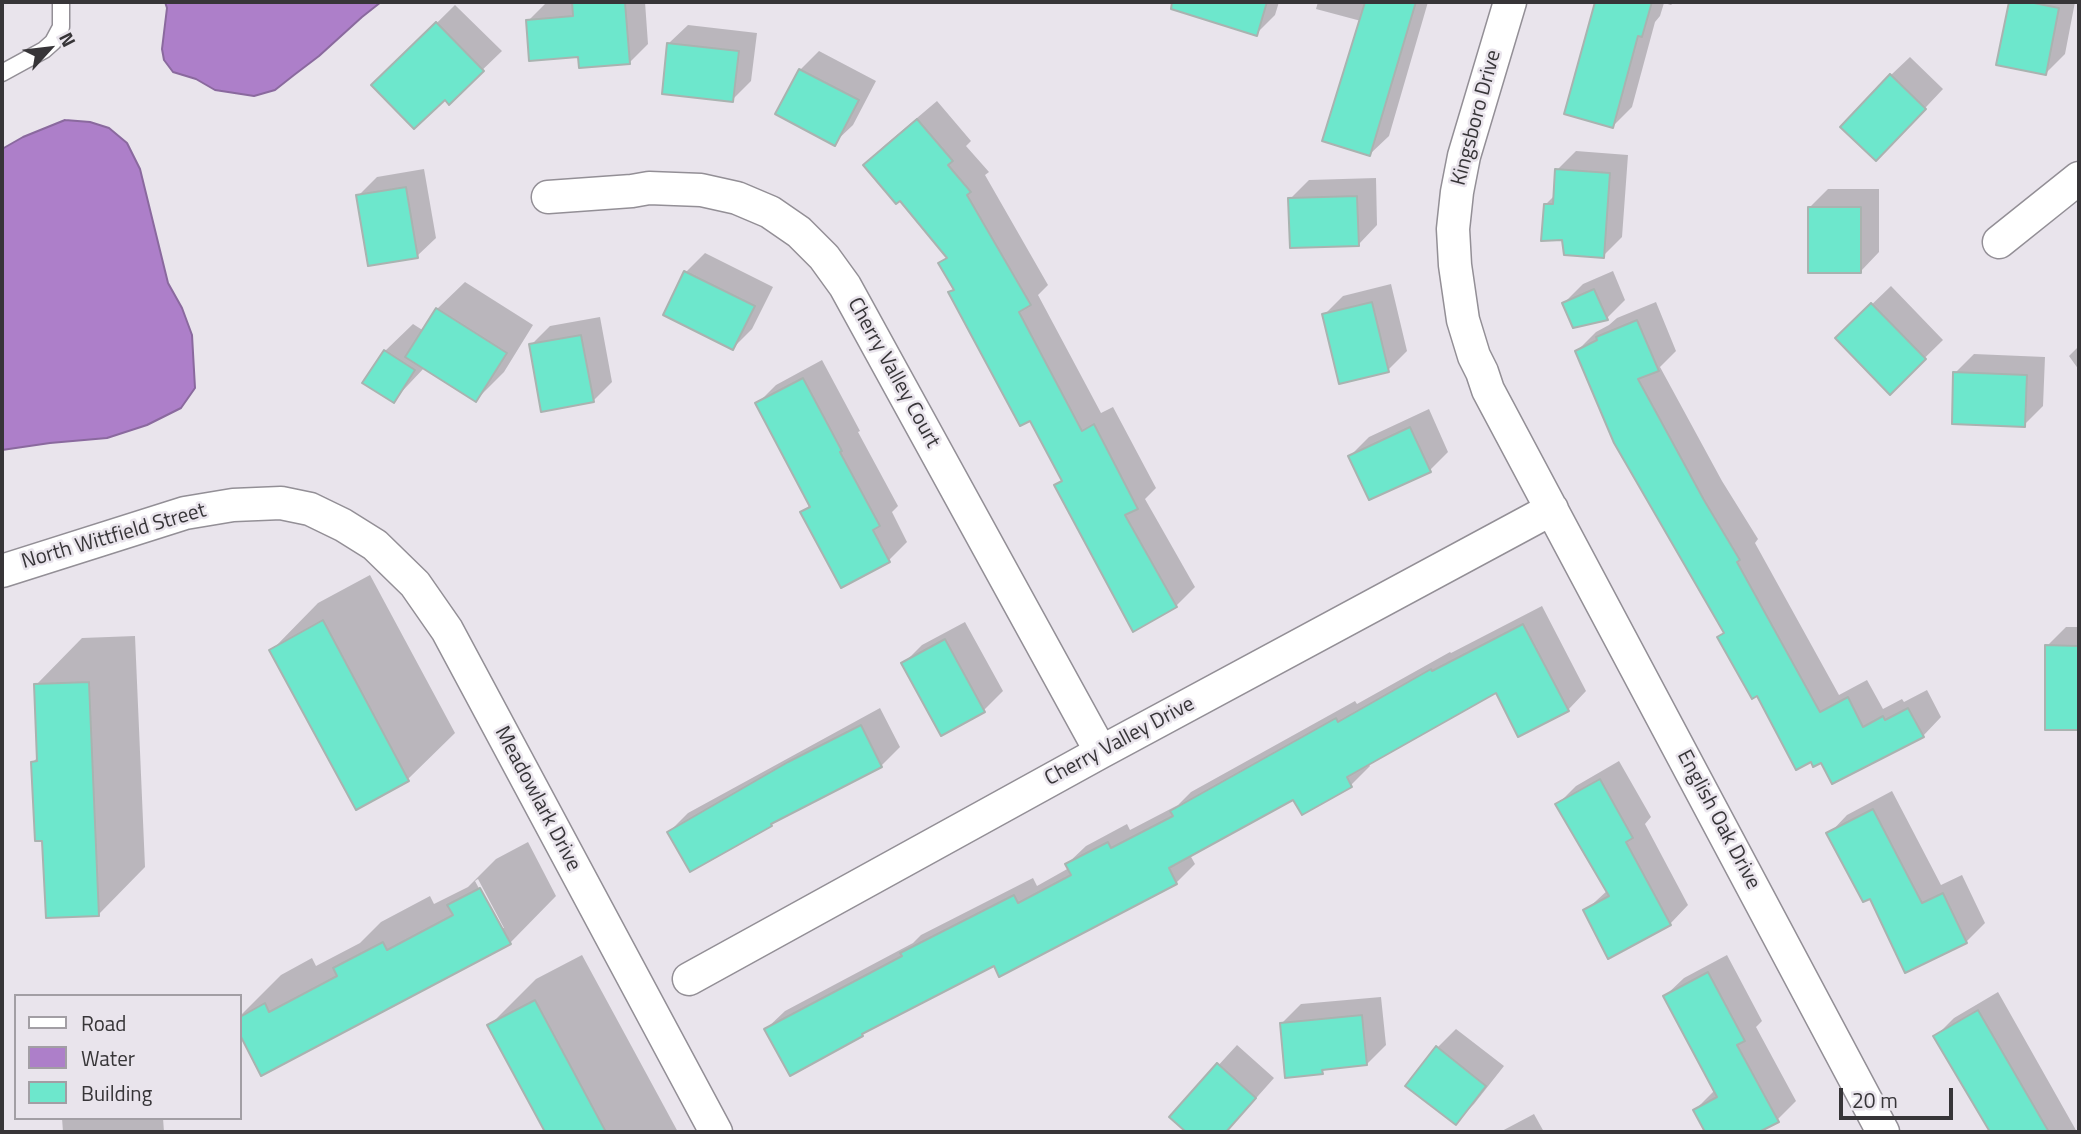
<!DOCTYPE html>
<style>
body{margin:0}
#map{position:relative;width:2081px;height:1134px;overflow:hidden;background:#e9e4ec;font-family:"Titillium Web",sans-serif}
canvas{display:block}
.frame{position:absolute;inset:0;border:4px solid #373538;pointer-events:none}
.legend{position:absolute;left:14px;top:994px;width:228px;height:126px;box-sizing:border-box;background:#e9e4ec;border:2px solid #a29ea4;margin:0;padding:9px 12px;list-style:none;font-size:21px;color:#373538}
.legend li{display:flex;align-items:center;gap:14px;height:35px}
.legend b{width:35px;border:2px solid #a29ea4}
.north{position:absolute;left:14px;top:14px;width:70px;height:70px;-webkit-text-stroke:5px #e9e4ec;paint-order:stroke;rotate:63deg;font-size:19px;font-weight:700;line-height:28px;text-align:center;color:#373538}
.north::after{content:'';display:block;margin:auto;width:24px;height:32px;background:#373538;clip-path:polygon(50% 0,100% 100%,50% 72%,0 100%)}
.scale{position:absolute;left:1839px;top:1088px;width:114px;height:32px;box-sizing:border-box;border:4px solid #373538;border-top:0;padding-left:9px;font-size:21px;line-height:24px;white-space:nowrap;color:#373538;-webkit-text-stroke:5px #e9e4ec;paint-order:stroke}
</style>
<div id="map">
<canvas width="2081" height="1134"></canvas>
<div class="frame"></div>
<ul class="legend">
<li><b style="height:9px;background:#fff"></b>Road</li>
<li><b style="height:19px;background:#ad7fc9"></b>Water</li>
<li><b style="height:19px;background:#6de7cc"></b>Building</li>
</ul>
<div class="north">N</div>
<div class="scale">20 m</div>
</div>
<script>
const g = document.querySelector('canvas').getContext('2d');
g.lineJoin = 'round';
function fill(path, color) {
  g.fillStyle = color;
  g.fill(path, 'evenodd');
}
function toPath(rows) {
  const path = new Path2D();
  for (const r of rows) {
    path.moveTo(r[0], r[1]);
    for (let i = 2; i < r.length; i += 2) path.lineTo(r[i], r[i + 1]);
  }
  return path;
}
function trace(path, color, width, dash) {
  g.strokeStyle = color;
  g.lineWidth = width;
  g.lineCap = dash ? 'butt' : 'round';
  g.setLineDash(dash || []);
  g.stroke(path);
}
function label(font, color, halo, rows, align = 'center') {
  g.font = font + ' "Titillium Web",sans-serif';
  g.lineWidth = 5;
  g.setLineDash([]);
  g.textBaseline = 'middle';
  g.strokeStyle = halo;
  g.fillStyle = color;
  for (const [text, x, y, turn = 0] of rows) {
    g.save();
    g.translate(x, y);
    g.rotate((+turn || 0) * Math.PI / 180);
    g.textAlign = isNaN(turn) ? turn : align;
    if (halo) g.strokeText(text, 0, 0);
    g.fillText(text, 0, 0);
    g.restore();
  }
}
const water = toPath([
 [165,2,381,2,362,17,319,56,294,75,275,90,254,96,215,90,196,79,173,72,164,60,162,49,167,8,165,2],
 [65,120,90,122,109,128,127,143,140,169,168,283,182,308,192,335,195,388,181,408,147,425,107,438,50,443,2,450,2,149,23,137,65,120]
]);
const shadow = toPath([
 [547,2,645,2,648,44,630,62,580,55,528,21],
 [1188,2,1279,2,1275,15,1256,34,1185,11],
 [1318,2,1428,2,1389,136,1370,154,1361,21,1316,9],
 [1596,2,1674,2,1671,5,1664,3,1660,16,1655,22,1632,107,1613,126,1566,113],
 [2011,2,2075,2,2065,54,2046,73,1999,64],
 [455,5,502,51,449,102,445,98,374,85],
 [688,25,757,33,751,81,732,100,669,43],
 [819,51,876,81,853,125,834,143,777,113,800,70],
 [1910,57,1943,89,1895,140,1891,75],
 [937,101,971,141,966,146,989,172,985,175,1048,285,1038,295,1101,413,1113,407,1156,488,1145,499,1195,587,1176,606,1134,630,1056,485,1063,479,1031,419,951,292,955,288,941,263,948,256,900,199,865,165,884,146],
 [1576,151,1628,155,1622,237,1603,256,1564,238,1546,204,1555,195,1557,170],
 [424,169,436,238,417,256,358,196,377,177],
 [1376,178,1377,225,1359,244,1290,199,1309,180],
 [1828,189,1879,189,1879,252,1861,271,1809,208],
 [705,253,773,287,752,329,733,348,686,272],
 [1613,271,1625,300,1607,318,1564,303,1583,284],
 [465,282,533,325,504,372,476,400,425,367,393,401,385,351,413,324,424,331,437,309],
 [1391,284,1407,351,1388,370,1324,315,1343,296],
 [1891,286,1943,340,1890,392,1837,338],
 [1656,302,1676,351,1660,367,1722,481,1758,539,1755,543,1839,695,1867,680,1883,709,1902,699,1904,702,1927,690,1941,717,1923,736,1821,761,1725,632,1577,351,1596,332,1609,325,1617,318],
 [600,317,612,382,593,401,531,345,550,326],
 [2079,346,2079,370,2069,356],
 [1974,354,2045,357,2043,406,2024,425,1955,373],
 [822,360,860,431,858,432,898,506,892,512,907,542,889,560,802,513,810,505,757,404,776,385],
 [1429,409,1448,452,1429,471,1350,456,1369,437],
 [370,575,455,733,408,779,357,807,272,650,318,603],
 [1542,606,1586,691,1568,710,1496,690,1368,763,1370,766,1351,785,1303,813,1294,798,1190,855,1195,864,1176,883,994,964,866,1030,862,1034,766,1029,785,1011,913,943,921,935,1033,878,1037,886,1069,868,1067,864,1086,846,1127,824,1130,830,1178,805,1191,792,1355,701,1357,704,1450,652,1451,653],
 [965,622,1003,691,984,710,941,734,903,664,922,645],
 [2066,627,2079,627,2079,728,2046,728,2047,646],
 [135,636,145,867,99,914,44,839,33,762,39,756,36,685,82,638],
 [880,708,900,747,881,766,776,820,771,824,691,870,669,832,688,813],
 [1619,761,1651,817,1645,824,1688,905,1670,924,1585,911,1608,890,1558,804,1576,786],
 [1892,791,1941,885,1962,875,1985,923,1966,942,1870,896,1829,834,1847,815],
 [528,842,556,896,510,943,262,1073,240,1031,240,1016,281,975,312,958,316,966,360,943,381,922,430,896,434,904,468,887,496,859],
 [478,879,504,928,500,928,475,881],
 [582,955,678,1132,547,1132,489,1026,536,979],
 [1727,955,1762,1021,1756,1027,1796,1101,1777,1120,1755,1132,1707,1132,1695,1110,1715,1090,1665,996,1684,978],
 [1998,992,2077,1132,1991,1132,1936,1036,1954,1018],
 [1381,997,1386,1045,1367,1064,1327,1067,1322,1072,1282,1023,1301,1004],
 [1456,1029,1504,1066,1474,1104,1455,1123,1438,1047],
 [1237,1045,1274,1078,1226,1132,1189,1132,1171,1117],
 [1534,1114,1544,1132,1500,1132],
 [62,1118,163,1118,164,1132,63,1132]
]);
const building = toPath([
 [572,2,625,2,630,64,579,68,578,57,529,61,526,20,573,16,572,2],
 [1172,2,1267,2,1257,36,1171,9,1172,2],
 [1365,2,1416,2,1370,156,1322,141,1365,2],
 [1595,2,1652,2,1642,37,1638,36,1613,128,1564,114,1595,2],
 [2009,2,2029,2,2059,8,2046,75,1996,65,2009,2],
 [436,22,484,71,449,105,445,100,414,129,371,85,436,22],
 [667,43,739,51,733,102,662,94,667,43],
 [799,69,859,100,835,146,775,114,799,69],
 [1890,74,1926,109,1876,161,1840,127,1890,74],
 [917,119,953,161,948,165,971,192,967,195,1031,305,1019,312,1082,431,1094,424,1138,509,1125,515,1177,607,1133,632,1054,485,1062,481,1030,421,1020,426,948,292,954,290,938,263,947,258,900,201,896,204,863,165,917,119],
 [1555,169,1610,173,1604,258,1564,255,1562,240,1541,241,1544,204,1553,204,1555,169],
 [406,187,418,258,368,266,356,195,406,187],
 [1357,196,1359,246,1290,248,1288,198,1357,196],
 [1808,207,1861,207,1861,273,1808,273,1808,207],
 [684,271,755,306,733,350,663,315,684,271],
 [1594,289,1608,320,1573,328,1562,303,1594,289],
 [1372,302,1389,372,1339,384,1322,314,1372,302],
 [1871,303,1926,359,1890,395,1835,338,1871,303],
 [436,308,507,353,476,402,405,357,436,308],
 [1637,320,1659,371,1638,379,1704,500,1740,560,1737,562,1820,712,1848,697,1863,727,1883,716,1885,720,1908,708,1924,737,1832,784,1821,763,1813,767,1811,762,1796,770,1757,696,1752,699,1717,637,1724,633,1614,443,1575,351,1597,340,1596,337,1637,320],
 [581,335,594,402,541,412,529,344,581,335],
 [384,350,415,370,394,403,362,383,384,350],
 [1953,372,2027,375,2025,427,1952,424,1953,372],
 [803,378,842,451,840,452,880,526,873,530,890,562,841,588,800,512,810,507,755,403,803,378],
 [1410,427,1431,472,1369,500,1348,456,1410,427],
 [323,620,409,781,356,810,269,650,323,620],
 [1523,624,1569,711,1518,737,1496,693,1347,777,1352,787,1302,815,1293,800,1169,868,1177,884,999,977,994,966,862,1034,863,1036,790,1076,764,1029,902,956,900,953,1014,895,1018,903,1071,875,1065,864,1108,842,1111,848,1173,816,1170,811,1336,718,1338,722,1431,669,1432,671,1523,624],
 [945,639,985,712,941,736,901,663,945,639],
 [2045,645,2079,646,2079,730,2045,730,2045,645],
 [89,682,99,916,46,918,42,841,35,841,31,762,37,761,34,684,89,682],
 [861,725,882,767,771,824,772,826,690,872,667,832,788,762,861,725],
 [1600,779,1633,838,1626,842,1671,925,1608,959,1583,910,1609,896,1555,804,1600,779],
 [1873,809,1922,903,1943,893,1967,943,1905,973,1870,899,1863,902,1826,833,1873,809],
 [480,888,511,944,261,1076,240,1035,240,1017,265,1003,269,1012,337,976,333,968,383,942,387,950,453,915,447,905,480,888],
 [1708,972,1745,1041,1737,1045,1779,1122,1759,1132,1705,1132,1693,1110,1717,1097,1663,996,1708,972],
 [535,1000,606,1132,545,1132,487,1025,535,1000],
 [1978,1010,2049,1132,1990,1132,1933,1036,1978,1010],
 [1362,1015,1367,1065,1322,1070,1323,1074,1285,1078,1280,1023,1362,1015],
 [1436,1046,1486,1086,1456,1125,1405,1086,1436,1046],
 [1217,1063,1256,1098,1226,1132,1186,1132,1169,1117,1217,1063]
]);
const service = toPath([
 [2,73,44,50,53,42,61,27,61,2]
]);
const minor = toPath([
 [1510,2,1464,156,1457,192,1453,229,1455,265,1463,320,1474,356,1482,372,1488,390,1883,1132],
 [548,197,632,191,649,188,701,190,737,198,770,212,799,232,824,257,845,286,1101,752],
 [1999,242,2079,178],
 [2,571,185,513,233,505,281,503,310,509,343,525,375,545,415,584,447,630,716,1132],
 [689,979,1101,752,1552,509]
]);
const streetNames = [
 ["Kingsboro Drive",1477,118,-75],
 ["Cherry Valley Court",893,373,61],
 ["North Wittfield Street",114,537,-16],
 ["Cherry Valley Drive",1120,742,-28],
 ["Meadowlark Drive",537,799,62],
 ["English Oak Drive",1718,820,62]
];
fill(water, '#ad7fc9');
trace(water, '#8a699e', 2);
fill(shadow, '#0003');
fill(building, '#6de7cc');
trace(building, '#a9b3b0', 2);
trace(service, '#938f96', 19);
trace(minor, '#938f96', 35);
trace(service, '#fff', 16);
trace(minor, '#fff', 32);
label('21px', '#373538', '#e9e4ec', streetNames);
</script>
